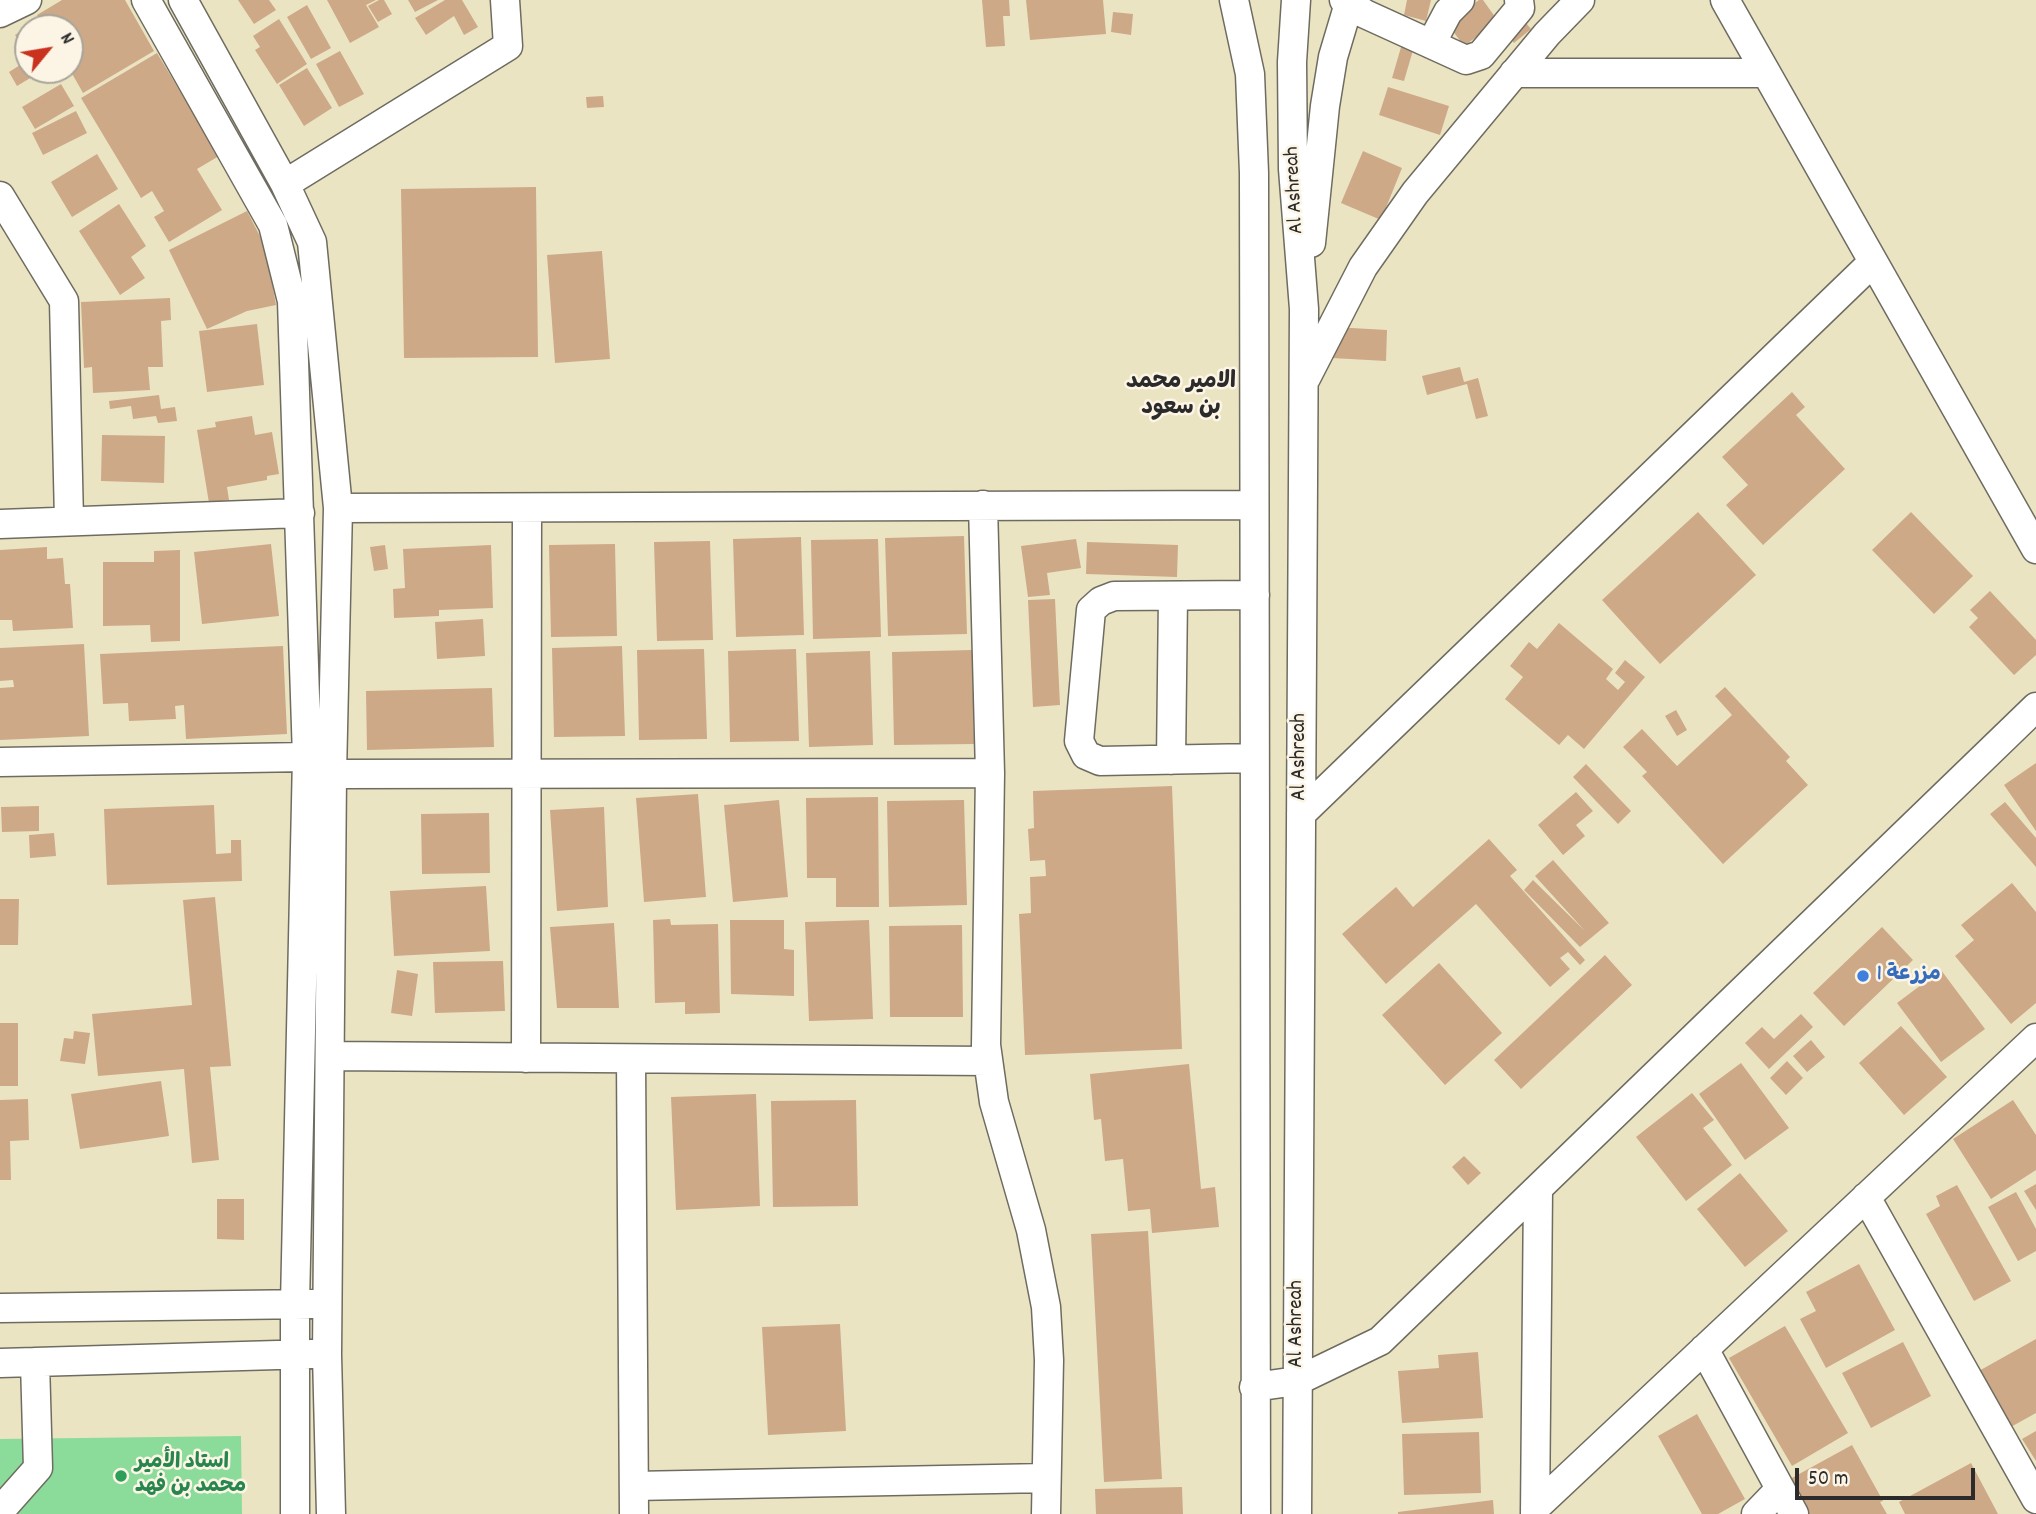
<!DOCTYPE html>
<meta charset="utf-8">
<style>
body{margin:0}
#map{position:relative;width:2036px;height:1514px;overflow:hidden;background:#ebe4c3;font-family:Dekko,sans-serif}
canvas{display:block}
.north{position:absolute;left:14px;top:14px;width:70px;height:70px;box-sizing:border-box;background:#fcf5e5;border:2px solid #a8a49b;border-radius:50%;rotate:60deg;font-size:19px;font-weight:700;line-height:28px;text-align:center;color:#2b2b2b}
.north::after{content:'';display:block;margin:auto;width:24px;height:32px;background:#c8321e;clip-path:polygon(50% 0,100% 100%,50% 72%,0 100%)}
.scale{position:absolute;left:1795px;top:1468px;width:180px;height:32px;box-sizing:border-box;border:4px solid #2b2b2b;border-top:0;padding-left:9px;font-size:21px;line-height:24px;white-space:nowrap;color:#2b2b2b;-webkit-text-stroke:5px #fcf5e5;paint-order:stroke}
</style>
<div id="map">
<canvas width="2036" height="1514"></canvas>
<div class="north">N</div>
<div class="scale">50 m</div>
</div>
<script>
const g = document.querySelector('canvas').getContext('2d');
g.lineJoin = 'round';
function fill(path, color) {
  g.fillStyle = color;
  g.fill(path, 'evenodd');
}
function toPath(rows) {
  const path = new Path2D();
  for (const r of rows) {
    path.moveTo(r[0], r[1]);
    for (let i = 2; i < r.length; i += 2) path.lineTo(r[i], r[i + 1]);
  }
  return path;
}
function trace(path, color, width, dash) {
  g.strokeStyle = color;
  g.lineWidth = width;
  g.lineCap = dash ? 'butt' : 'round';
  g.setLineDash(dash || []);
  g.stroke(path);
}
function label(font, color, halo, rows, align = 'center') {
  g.font = font + ' Dekko,"Playpen Sans Arabic",sans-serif';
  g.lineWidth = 5;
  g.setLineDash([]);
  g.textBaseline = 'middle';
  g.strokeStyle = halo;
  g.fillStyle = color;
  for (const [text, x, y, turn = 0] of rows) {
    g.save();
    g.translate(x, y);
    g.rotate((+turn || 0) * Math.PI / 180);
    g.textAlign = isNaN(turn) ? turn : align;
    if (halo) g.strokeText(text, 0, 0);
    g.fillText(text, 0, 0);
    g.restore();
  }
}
const green = toPath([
 [241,1436,242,1514,0,1514,0,1439]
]);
const building = toPath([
 [62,0,125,0,154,51,83,93,70,70,70,28,45,28,37,15],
 [238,0,269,0,276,10,254,24],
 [327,0,376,0,366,5,379,27,350,43],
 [379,0,384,0,392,14,378,22,368,6],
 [408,0,438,0,415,12],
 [445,0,462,0,478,27,464,35,454,16,426,35,415,18],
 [982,0,1009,0,1010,16,1003,16,1005,46,986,47],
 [1026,0,1103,0,1106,34,1030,40],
 [1407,0,1431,0,1426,21,1404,15],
 [1479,0,1483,0,1498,21,1464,46,1447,23],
 [307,5,331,48,311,59,287,17],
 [1113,12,1133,14,1131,35,1111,32],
 [1521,17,1531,29,1514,43,1504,31],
 [279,19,307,64,277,84,255,50,260,47,253,36],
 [33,24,36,28,28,28,28,56,15,35],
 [1404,37,1416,40,1404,81,1392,78],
 [340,51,364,94,339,107,316,64],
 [157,53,219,156,197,169,222,210,169,242,154,217,164,211,152,191,141,198,81,98],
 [28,60,28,70,63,70,48,80,42,71,17,86,9,72],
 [307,68,332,108,304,126,279,85],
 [61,84,74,106,35,129,22,107],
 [1388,87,1449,106,1440,135,1379,115],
 [603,96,604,107,587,108,586,97],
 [76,111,87,133,43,155,32,133],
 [1363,151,1402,168,1381,220,1341,203],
 [97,154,118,189,72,217,51,182],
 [536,187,538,357,404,358,401,189],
 [119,204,146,246,131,257,145,278,120,295,79,231],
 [247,211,266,248,276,305,247,311,207,329,169,250],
 [602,251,610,359,555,363,547,255],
 [170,298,171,320,161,321,163,367,148,367,150,390,93,393,92,367,84,368,81,302],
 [257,324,264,385,207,392,199,331],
 [1334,327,1387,330,1386,361,1332,358],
 [1460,367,1464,382,1478,378,1488,416,1476,419,1467,384,1427,395,1422,376],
 [1792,392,1805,407,1796,415,1845,469,1763,545,1726,505,1748,485,1722,457],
 [159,395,161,409,175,407,177,421,158,423,156,416,133,419,131,406,110,409,109,401],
 [252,416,255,435,272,432,279,474,267,476,267,480,227,487,229,500,209,503,197,430,216,427,215,422],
 [102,435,165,436,164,483,101,481],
 [1698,512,1756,575,1660,664,1602,600],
 [1911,512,1973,576,1934,614,1872,550],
 [964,536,967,634,888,636,885,538],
 [801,537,804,635,736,637,733,539],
 [878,539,881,637,813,639,811,540],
 [1076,539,1081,568,1047,573,1050,595,1028,597,1021,546],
 [710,541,713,640,657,641,654,542],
 [1087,542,1178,545,1177,577,1086,574],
 [271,544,279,616,202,624,194,552],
 [615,544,617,636,551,637,549,545],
 [385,545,388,569,374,571,370,547],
 [491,545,493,608,439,610,439,616,394,618,393,589,405,588,403,549],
 [47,547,47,559,63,558,65,584,70,584,73,628,13,631,12,620,0,620,0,550],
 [180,550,180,641,151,642,150,625,103,626,103,562,154,562,154,551],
 [1990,591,2036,640,2036,655,2014,675,1969,627,1978,618,1970,610],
 [1055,599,1060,705,1033,707,1028,600],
 [483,619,485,656,437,659,435,622],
 [1559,623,1613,669,1606,679,1618,690,1625,682,1615,673,1625,660,1645,677,1584,749,1568,735,1559,745,1505,699,1523,677,1510,666,1529,642,1537,649],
 [84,644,89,736,0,740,0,688,14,687,13,680,0,681,0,648],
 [283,646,287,734,186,739,184,705,175,706,176,719,129,721,128,703,103,704,100,654],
 [622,646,625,736,554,737,552,648],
 [704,649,707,739,639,740,637,650],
 [796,649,799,741,730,742,728,651],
 [972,650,974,744,894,745,892,652],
 [870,651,873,745,809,747,806,653],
 [1725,687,1790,757,1786,761,1808,785,1723,864,1642,776,1647,772,1623,747,1642,729,1677,766,1732,715,1715,696],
 [492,688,494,747,367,750,366,691],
 [1676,710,1687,730,1677,736,1665,716],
 [2036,763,2036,831,2004,785],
 [1586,764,1631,811,1618,824,1573,777],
 [1172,786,1182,1049,1025,1055,1019,914,1031,913,1030,877,1046,876,1045,860,1030,861,1028,829,1034,828,1033,791],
 [1576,792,1593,811,1576,825,1585,836,1563,855,1538,825],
 [698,794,706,897,644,902,636,798],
 [878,797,879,907,836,907,836,878,807,878,806,798],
 [779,800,788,897,733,902,724,805],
 [964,800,967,905,889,907,887,801],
 [2005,802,2036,838,2036,867,1990,814],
 [214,805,216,854,231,853,231,840,241,840,242,881,107,885,104,809],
 [39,806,39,831,2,832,1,807],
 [604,807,608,907,557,911,550,810],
 [489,813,490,873,422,874,421,814],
 [54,833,56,856,30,858,29,835],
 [1489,839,1517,870,1510,876,1585,960,1580,965,1568,952,1560,958,1570,969,1550,987,1476,904,1386,984,1342,934,1396,887,1413,907],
 [1553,860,1609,923,1580,947,1524,890,1533,880,1585,931,1535,876],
 [2012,883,2036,912,2036,1003,2011,1024,1955,956,1974,940,1961,925],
 [486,886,490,951,394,956,390,891],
 [215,897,231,1066,210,1067,219,1160,192,1163,184,1069,98,1076,92,1014,192,1005,183,900],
 [0,899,19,899,18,945,0,945],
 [670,919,671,925,718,924,720,1013,685,1014,685,1002,655,1003,653,920],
 [730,920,784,920,784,949,794,950,794,996,731,994],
 [869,920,873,1019,809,1021,805,922],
 [614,923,619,1008,557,1008,550,927],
 [962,925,963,1017,890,1017,889,926],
 [1882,927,1913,960,1844,1026,1813,993],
 [1605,955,1632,985,1521,1089,1494,1060],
 [503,961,505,1011,435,1013,433,962],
 [1439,963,1502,1033,1445,1085,1382,1015],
 [397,970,418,974,412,1016,391,1013],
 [1941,970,1985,1029,1941,1062,1897,1003],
 [1801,1014,1813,1027,1769,1069,1745,1043,1762,1027,1774,1039],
 [0,1023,18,1023,18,1086,0,1086],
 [1901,1026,1947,1077,1904,1115,1859,1063],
 [74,1031,90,1033,85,1064,60,1061,64,1038,73,1039],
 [1811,1040,1825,1057,1807,1072,1793,1056],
 [1787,1061,1803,1078,1786,1095,1770,1078],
 [1741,1063,1789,1128,1745,1160,1699,1094],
 [1189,1064,1201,1189,1215,1187,1219,1227,1152,1233,1150,1209,1128,1211,1123,1159,1105,1161,1101,1119,1094,1120,1090,1074],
 [161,1081,169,1136,80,1149,71,1094],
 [1692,1093,1714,1120,1703,1128,1732,1165,1686,1201,1636,1137],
 [756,1094,760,1206,676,1210,671,1097],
 [28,1099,29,1140,10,1141,11,1180,0,1180,0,1100],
 [856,1100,858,1206,773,1207,771,1101],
 [2013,1100,2036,1135,2036,1170,1991,1199,1953,1139],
 [1464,1156,1481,1173,1468,1185,1452,1167],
 [1740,1173,1788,1231,1745,1267,1697,1209],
 [2036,1184,2036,1210,2024,1191],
 [1957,1185,2011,1281,1974,1301,1926,1214,1940,1206,1936,1196],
 [2016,1192,2036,1229,2036,1251,2018,1261,1988,1207],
 [217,1199,244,1199,244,1240,217,1239],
 [1148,1231,1162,1479,1104,1482,1091,1234],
 [1859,1264,1895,1330,1826,1368,1800,1319,1816,1311,1806,1292],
 [840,1324,846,1431,768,1435,762,1327],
 [1785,1326,1848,1433,1792,1466,1729,1358],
 [2036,1339,2036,1413,2009,1428,1977,1372],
 [1903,1342,1931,1396,1871,1428,1842,1373],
 [1478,1352,1483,1418,1402,1423,1398,1371,1439,1368,1438,1355],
 [1697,1414,1745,1499,1718,1514,1702,1514,1658,1436],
 [2036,1431,2036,1461,2022,1439],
 [1479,1432,1481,1493,1404,1495,1402,1434],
 [1852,1445,1883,1501,1880,1502,1887,1514,1809,1514,1790,1479],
 [1971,1463,1998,1514,1905,1514,1899,1502],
 [1182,1487,1183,1514,1096,1514,1095,1489],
 [1493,1500,1494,1514,1398,1514,1398,1512]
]);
const minor = toPath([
 [146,0,273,225,292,301,307,757,295,1304,295,1514],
 [183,0,285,184,312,242,338,508,332,774,327,1355,331,1514],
 [1234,0,1250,74,1254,173,1256,1514],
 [1296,0,1292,62,1293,169,1304,309,1297,1514],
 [1344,0,1365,14,1466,60,1481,55,1520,8,1519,0],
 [1725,0,2036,549],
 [0,13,27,0],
 [1431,44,1448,12,1460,0],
 [1514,73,1765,73],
 [285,184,508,46,505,0],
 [0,196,64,301,69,521],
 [1311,243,1325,106,1333,57,1350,0],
 [1306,378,1363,267,1415,193,1547,34,1580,0],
 [983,505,990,773,986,1045,994,1102,1031,1230,1046,1307,1049,1360,1046,1514],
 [338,508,1254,505],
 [0,524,300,513],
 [1254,758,1100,761,1086,755,1079,741,1091,610,1101,601,1114,596,1255,595],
 [1171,760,1173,596],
 [0,762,307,757],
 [332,774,990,773],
 [1301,814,1873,262],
 [331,1056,988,1061],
 [526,1058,527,508],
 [631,1059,634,1514],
 [1866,1197,2036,1499],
 [0,1308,313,1304],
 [1704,1349,1794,1514],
 [0,1363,312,1354],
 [1254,1387,1297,1381,1380,1341,2036,707],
 [634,1486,1046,1478],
 [1535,1508,2036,1038],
 [0,1511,38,1468,35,1362],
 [1535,1514,1538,1189],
 [1756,1514,1780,1489]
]);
const markers = [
 [1863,976,7,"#3f7fe0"],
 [121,1476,7,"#2e9e5b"]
];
const streetNames = [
 ["Al Ashreah",1296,190,-93],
 ["Al Ashreah",1301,757,-90],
 ["Al Ashreah",1298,1324,-90]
];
const shopNames = [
 ["مزرعة 1",1877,976]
];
const leisureNames = [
 ["استاد الأمير",135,1464],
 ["محمد بن فهد",135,1488]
];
const neighbourhoodNames = [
 ["الامير محمد",1181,384],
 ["بن سعود",1181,410]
];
fill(green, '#8bdc9b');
fill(building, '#cda987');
trace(minor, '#6e6c60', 31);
trace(minor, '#fff', 28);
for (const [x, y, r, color] of markers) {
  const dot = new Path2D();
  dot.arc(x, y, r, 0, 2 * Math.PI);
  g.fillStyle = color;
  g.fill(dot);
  trace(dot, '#fcf5e5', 2.5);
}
label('21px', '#2b2b2b', '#fcf5e5', streetNames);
label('bold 21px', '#366cbe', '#fcf5e5', shopNames, 'left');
label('bold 21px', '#27864d', '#fcf5e5', leisureNames, 'left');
label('bold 23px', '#2b2b2b', '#fcf5e5', neighbourhoodNames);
</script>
